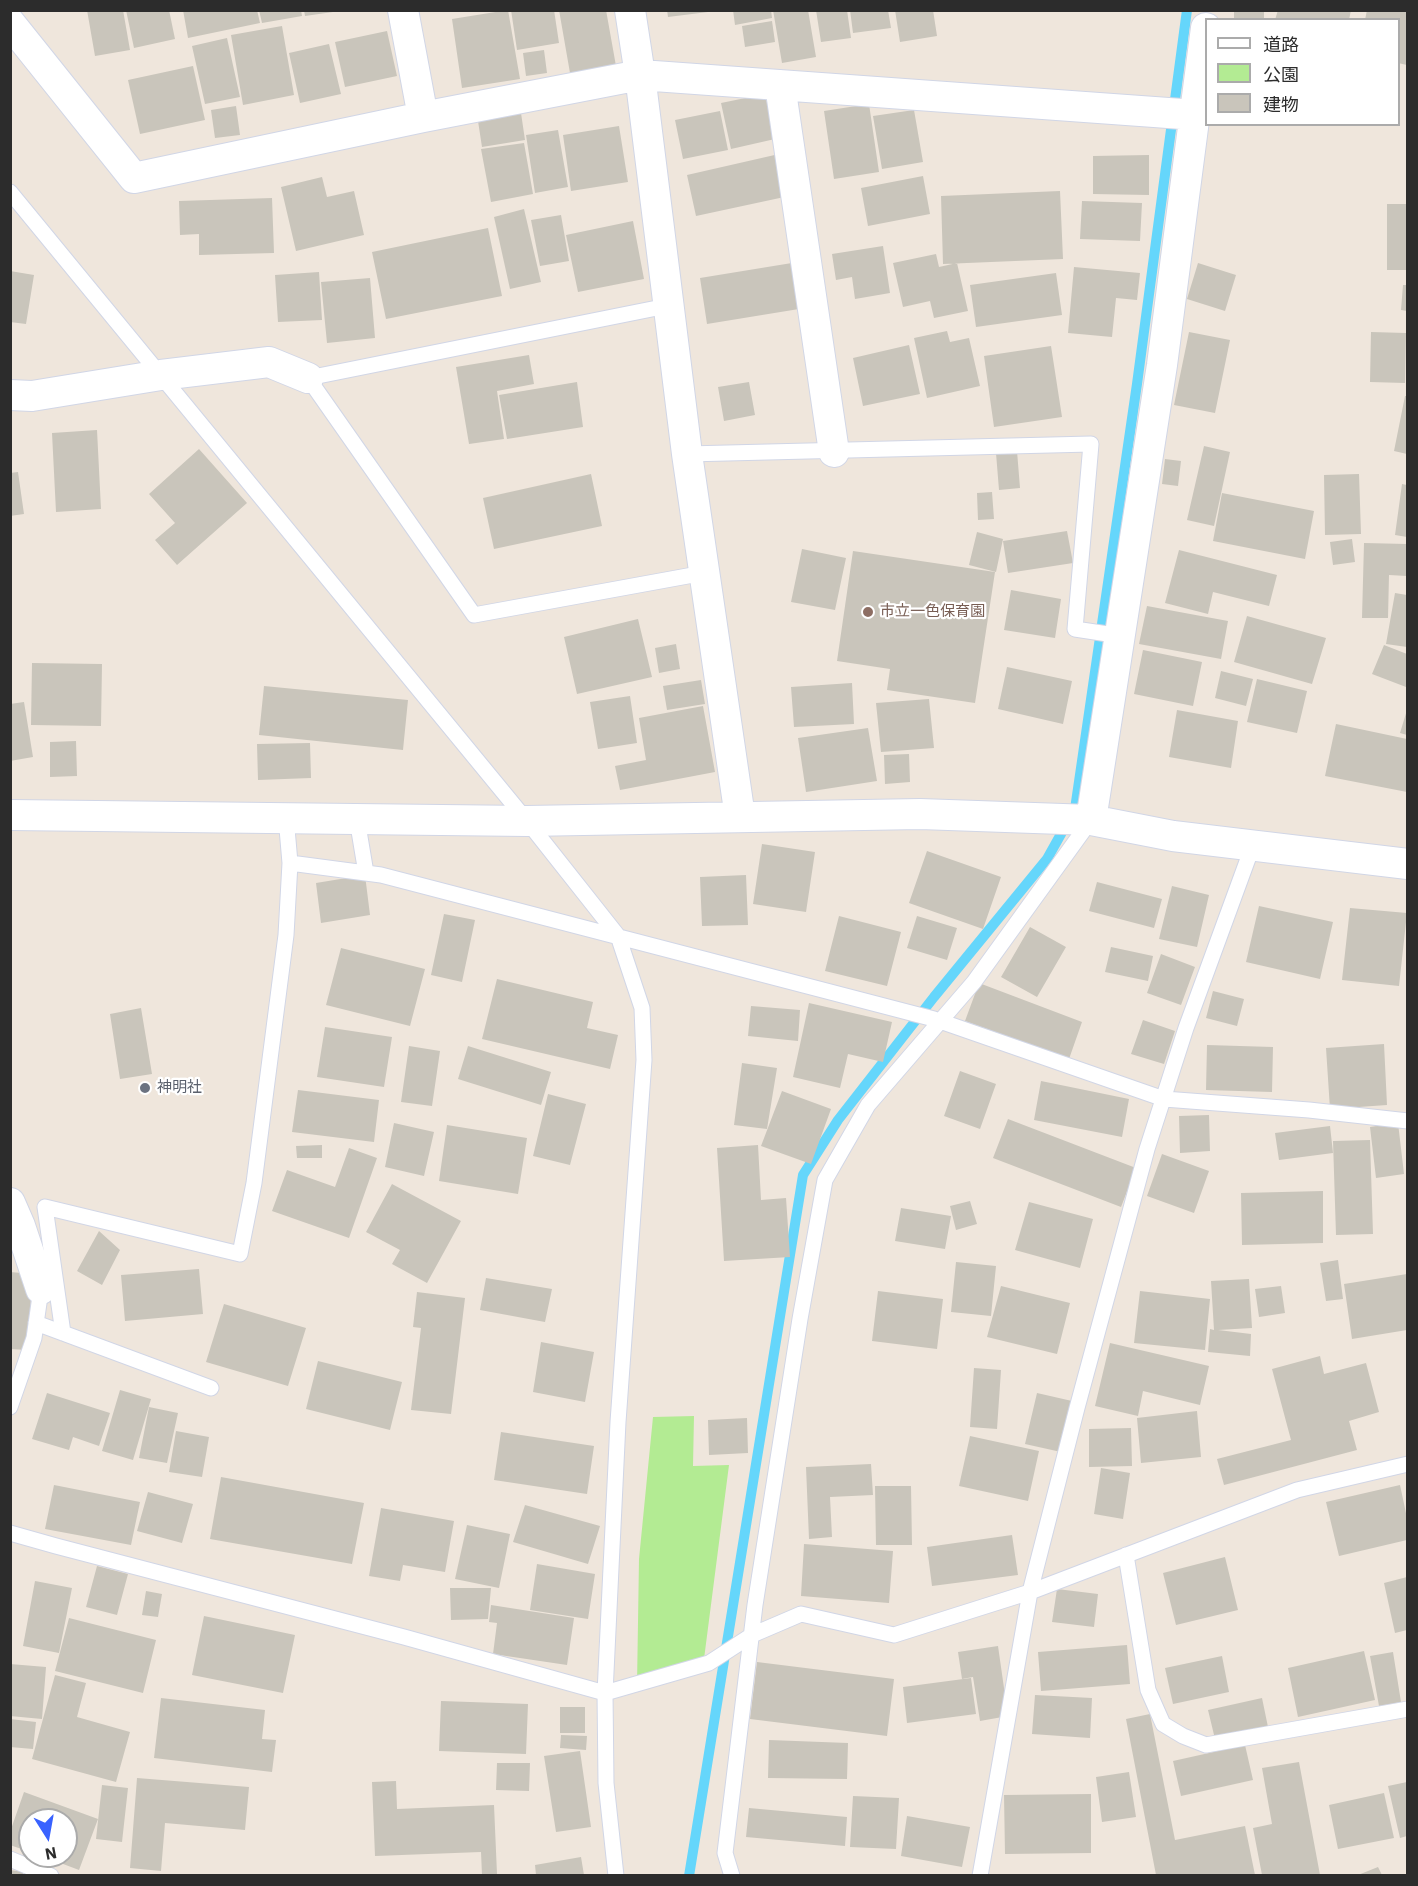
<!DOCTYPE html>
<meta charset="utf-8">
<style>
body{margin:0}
#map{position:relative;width:1418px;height:1886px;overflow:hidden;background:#efe6dc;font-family:"IBM Plex Sans","Noto Sans JP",sans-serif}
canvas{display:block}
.frame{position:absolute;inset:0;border:12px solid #2c2c2c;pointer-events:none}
.legend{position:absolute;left:1205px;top:18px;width:195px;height:108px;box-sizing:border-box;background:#fff;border:2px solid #ababab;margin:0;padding:8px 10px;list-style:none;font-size:18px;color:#2c2c2c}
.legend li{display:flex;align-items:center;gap:12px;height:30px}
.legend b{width:30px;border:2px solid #ababab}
.north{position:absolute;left:18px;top:1808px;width:60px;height:60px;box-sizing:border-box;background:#fff;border:2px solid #ababab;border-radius:50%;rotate:169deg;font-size:16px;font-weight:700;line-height:24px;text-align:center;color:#2c2c2c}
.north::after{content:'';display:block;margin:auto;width:21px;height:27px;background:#3962ff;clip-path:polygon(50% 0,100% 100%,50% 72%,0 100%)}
</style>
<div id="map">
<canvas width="1418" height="1886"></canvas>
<div class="frame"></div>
<ul class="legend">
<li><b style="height:8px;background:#fff"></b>道路</li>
<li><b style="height:16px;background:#b3eb93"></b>公園</li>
<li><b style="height:16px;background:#c9c5bb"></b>建物</li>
</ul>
<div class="north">N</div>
</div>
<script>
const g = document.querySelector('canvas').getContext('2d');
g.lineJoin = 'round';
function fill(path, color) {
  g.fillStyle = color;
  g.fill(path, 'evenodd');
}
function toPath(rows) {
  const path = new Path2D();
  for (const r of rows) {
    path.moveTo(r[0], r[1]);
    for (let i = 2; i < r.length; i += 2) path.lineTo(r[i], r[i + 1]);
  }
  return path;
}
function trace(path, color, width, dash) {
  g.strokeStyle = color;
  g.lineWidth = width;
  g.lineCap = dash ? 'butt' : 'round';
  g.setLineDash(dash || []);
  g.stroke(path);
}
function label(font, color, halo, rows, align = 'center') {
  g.font = font + ' "IBM Plex Sans","Noto Sans JP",sans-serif';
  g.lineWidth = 4.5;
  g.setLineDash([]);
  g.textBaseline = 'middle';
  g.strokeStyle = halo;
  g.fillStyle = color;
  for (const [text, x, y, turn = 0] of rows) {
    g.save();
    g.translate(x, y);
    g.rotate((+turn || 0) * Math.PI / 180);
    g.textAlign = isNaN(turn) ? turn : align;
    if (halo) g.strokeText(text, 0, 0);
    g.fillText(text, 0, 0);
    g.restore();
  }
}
const green = toPath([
 [694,1416,693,1466,729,1465,704,1659,637,1685,639,1559,653,1417]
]);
const stream = toPath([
 [689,1876,803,1175,838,1120,934,997,1047,859,1075,809,1137,384,1187,10]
]);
const building = toPath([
 [87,10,123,10,130,50,95,56],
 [126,10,169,10,175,39,134,48],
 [183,10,257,10,260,23,188,38],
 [259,10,301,10,302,16,262,23],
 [304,10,333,10,333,12,305,16],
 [508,10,520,79,462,88,452,19],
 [511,10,554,10,559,43,517,50],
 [559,10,606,10,616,66,570,73],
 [667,10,708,10,708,12,668,17],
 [733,10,771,10,772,18,735,25],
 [773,10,808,10,816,57,782,63],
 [816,10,847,10,851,38,821,42],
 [850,10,888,10,891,28,853,33],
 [895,10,933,10,937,36,900,42],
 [1234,10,1264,10,1264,20,1234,20],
 [1278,10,1351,10,1349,20,1275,20],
 [1367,10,1407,10,1407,65,1398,63,1398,20,1365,20],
 [772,21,775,42,745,47,742,26],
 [282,26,294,95,243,105,231,35],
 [387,31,397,76,345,87,335,42],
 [227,38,240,97,205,104,192,46],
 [329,44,341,94,300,103,289,53],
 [544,50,547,73,526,76,523,53],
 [193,66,205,120,140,134,128,80],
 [765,94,775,139,731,149,721,103],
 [869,104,879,172,834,179,824,111],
 [236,106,240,135,215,138,211,110],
 [914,110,923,162,882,169,873,116],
 [720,111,728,150,683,159,675,120],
 [521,113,525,140,482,147,478,121],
 [619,126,628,182,571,191,563,135],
 [558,130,568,187,535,193,526,135],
 [524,143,533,194,491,202,481,149],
 [779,154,789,196,696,216,687,175],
 [1149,155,1149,195,1093,194,1093,156],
 [923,176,930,214,868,226,861,188],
 [322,177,327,197,354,191,364,235,296,251,281,187],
 [1060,191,1063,259,943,264,941,196],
 [272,198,274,253,199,255,199,234,180,235,179,201],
 [1082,201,1142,203,1140,241,1080,239],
 [1387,204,1407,204,1407,270,1387,270],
 [524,209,541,282,510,289,494,217],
 [561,215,569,261,540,266,531,220],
 [633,221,644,279,578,292,566,235],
 [488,228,502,296,386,319,372,252],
 [883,246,890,293,855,299,852,277,836,280,832,254],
 [936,254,939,267,957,263,968,311,934,318,930,301,903,307,893,263],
 [798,262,805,308,707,324,700,278],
 [1198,263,1236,275,1225,311,1187,299],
 [1074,267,1140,273,1137,300,1116,298,1112,337,1068,333],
 [10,271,34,275,26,324,10,322],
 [319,272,322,320,278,322,275,275],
 [1056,273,1062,315,976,327,970,285],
 [370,278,375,338,327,343,321,282],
 [1403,285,1407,285,1407,311,1401,310],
 [947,331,950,342,969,338,980,386,927,398,914,338],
 [1189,332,1230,340,1215,413,1174,405],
 [1371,332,1406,333,1405,383,1370,382],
 [909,345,920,394,863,406,853,358],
 [1051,346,1062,417,994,427,984,356],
 [529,355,534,384,497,391,504,439,469,444,456,367],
 [577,382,583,427,507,439,499,395],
 [749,382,755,415,724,421,718,387],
 [1405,396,1407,396,1407,454,1394,451],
 [97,430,101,509,56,512,52,433],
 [1204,446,1230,452,1214,526,1187,520],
 [199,449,247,503,177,565,155,540,175,523,149,494],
 [1017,451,1020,488,999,490,996,453],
 [1165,459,1181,461,1178,486,1162,484],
 [18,472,24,514,10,516,10,473],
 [591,474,602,526,494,549,483,498],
 [1359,474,1361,534,1325,535,1324,475],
 [1402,484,1407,485,1407,537,1395,535],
 [992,492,994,519,978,520,977,493],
 [1222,493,1314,511,1305,559,1213,541],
 [1067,531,1073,563,1008,573,1003,541],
 [977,532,1003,539,996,572,969,565],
 [1352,539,1355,562,1333,565,1330,542],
 [1364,543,1407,544,1407,576,1389,575,1388,618,1362,618],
 [802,549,846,558,835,610,791,602],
 [1179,550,1277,575,1269,606,1213,592,1208,614,1165,603],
 [853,551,995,572,975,703,887,690,890,669,837,661],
 [1011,590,1061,599,1055,638,1004,630],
 [1395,593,1407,595,1407,647,1386,644],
 [1147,606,1228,621,1221,659,1139,644],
 [1247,616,1326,638,1312,684,1234,662],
 [638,619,652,677,577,694,564,637],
 [676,644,680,669,659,673,655,648],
 [1384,645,1407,654,1407,682,1406,687,1372,674],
 [1143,650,1202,662,1193,706,1134,694],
 [32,663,102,664,101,726,31,725],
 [1007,667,1072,681,1063,724,998,709],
 [1221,671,1253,679,1246,706,1215,698],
 [1257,679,1307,691,1297,733,1247,722],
 [701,680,705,704,667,710,663,686],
 [852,683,854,724,794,727,791,687],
 [264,686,408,700,403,750,259,735],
 [630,696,637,743,598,749,590,702],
 [929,699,934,748,881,752,876,703],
 [24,702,33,757,10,761,10,704],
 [703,706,715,772,620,790,615,766,646,760,639,718],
 [1177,710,1238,721,1231,768,1169,757],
 [1407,710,1407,735,1400,733],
 [1336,724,1407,739,1407,792,1325,776],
 [868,728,877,781,806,792,798,738],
 [76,741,77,776,50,777,50,742],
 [310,743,311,778,258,780,257,744],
 [909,754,910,782,885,784,884,755],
 [762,844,815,852,806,912,753,904],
 [927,851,1001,877,983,929,909,903],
 [365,875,370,915,321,923,316,883],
 [746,875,748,925,702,926,700,877],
 [1097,882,1162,899,1154,928,1089,911],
 [1172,886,1209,895,1197,947,1159,939],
 [1259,906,1333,922,1320,979,1246,962],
 [1350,908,1407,913,1399,986,1342,980],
 [444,914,475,920,462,982,431,975],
 [839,916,901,932,887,986,825,971],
 [917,916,957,928,947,960,907,948],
 [1030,927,1066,947,1037,997,1001,977],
 [1111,947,1153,956,1148,981,1105,972],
 [341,948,425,969,410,1026,326,1005],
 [1161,954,1195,967,1181,1005,1147,993],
 [497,979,593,1002,587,1028,618,1035,610,1069,482,1039],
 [979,983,1082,1022,1069,1059,965,1021],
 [1213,991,1244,999,1237,1026,1206,1018],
 [809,1003,892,1022,883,1062,848,1054,840,1088,793,1077],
 [751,1006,800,1010,798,1041,748,1036],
 [141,1008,152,1074,120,1079,110,1014],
 [1143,1020,1175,1031,1164,1064,1131,1054],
 [325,1027,392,1037,384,1087,317,1077],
 [1384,1044,1387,1105,1330,1109,1326,1048],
 [1207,1045,1273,1047,1272,1092,1206,1090],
 [409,1046,440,1051,432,1106,401,1102],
 [468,1046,551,1072,541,1105,458,1079],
 [742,1063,777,1068,767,1129,734,1125],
 [960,1071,996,1084,980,1129,944,1116],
 [1041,1081,1129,1099,1122,1137,1034,1120],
 [298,1090,379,1100,374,1142,292,1132],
 [782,1091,831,1109,811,1164,761,1146],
 [548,1094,586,1104,570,1165,533,1156],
 [1209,1115,1210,1151,1180,1153,1179,1116],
 [1008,1119,1136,1168,1121,1207,993,1158],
 [394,1123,434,1132,424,1176,385,1167],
 [1398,1123,1404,1174,1376,1178,1370,1127],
 [447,1125,527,1138,518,1194,439,1181],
 [1330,1126,1333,1153,1279,1160,1275,1133],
 [1370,1140,1373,1234,1336,1235,1333,1141],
 [322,1145,322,1158,297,1158,296,1146],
 [758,1145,761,1200,786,1198,790,1257,724,1261,717,1148],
 [349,1148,377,1158,349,1238,272,1211,287,1170,335,1187],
 [1162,1154,1209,1171,1194,1213,1147,1196],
 [392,1184,461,1221,427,1283,392,1264,400,1250,366,1232],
 [1323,1191,1323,1243,1242,1245,1241,1193],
 [970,1201,977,1224,956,1230,950,1206],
 [1029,1202,1093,1219,1080,1268,1015,1250],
 [901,1208,951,1216,945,1249,895,1241],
 [99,1231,120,1250,102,1285,77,1271],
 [1338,1260,1343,1299,1326,1301,1320,1263],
 [956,1262,996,1266,991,1316,951,1312],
 [199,1269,203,1314,125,1321,121,1275],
 [10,1272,33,1274,27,1350,10,1349],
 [1407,1274,1407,1330,1352,1339,1344,1284],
 [486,1278,552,1289,545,1322,480,1310],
 [1249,1279,1252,1328,1218,1330,1251,1334,1250,1356,1208,1352,1210,1329,1214,1330,1211,1281],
 [1001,1286,1070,1303,1057,1354,987,1337],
 [1281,1286,1285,1313,1259,1317,1255,1289],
 [878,1291,943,1299,937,1349,872,1341],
 [1140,1291,1210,1299,1205,1350,1134,1343],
 [417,1292,465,1298,451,1414,411,1410,421,1328,413,1327],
 [224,1304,306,1328,288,1386,206,1362],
 [541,1342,594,1352,585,1402,533,1392],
 [1110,1343,1209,1366,1200,1405,1143,1391,1138,1416,1095,1406],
 [1320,1356,1324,1374,1366,1363,1379,1412,1349,1421,1357,1450,1224,1485,1217,1459,1291,1440,1272,1369],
 [318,1361,402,1382,390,1430,306,1409],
 [974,1368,1001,1370,997,1429,970,1427],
 [120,1390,151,1399,133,1460,102,1451],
 [47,1393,110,1413,99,1446,73,1437,69,1450,32,1439],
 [1037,1393,1072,1401,1061,1452,1025,1444],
 [149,1407,178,1413,167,1463,139,1458],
 [1197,1411,1201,1457,1141,1463,1137,1418],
 [747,1418,748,1453,709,1455,708,1420],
 [1131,1428,1132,1466,1089,1467,1089,1429],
 [176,1431,209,1437,202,1477,169,1472],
 [501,1432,594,1446,587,1494,494,1480],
 [970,1436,1039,1451,1028,1501,959,1486],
 [871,1464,873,1495,830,1497,832,1537,809,1539,806,1467],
 [1101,1468,1130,1473,1123,1519,1094,1514],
 [221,1477,364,1503,352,1564,210,1539],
 [54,1485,140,1502,131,1545,45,1529],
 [1400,1485,1407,1518,1407,1540,1339,1556,1326,1502],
 [875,1486,911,1486,912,1545,876,1545],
 [148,1492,193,1504,182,1543,137,1531],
 [525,1505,600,1526,588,1564,513,1542],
 [381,1508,454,1521,445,1572,403,1565,400,1581,369,1576],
 [467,1525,510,1534,499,1588,455,1579],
 [1012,1535,1018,1575,932,1586,927,1547],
 [804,1544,893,1551,889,1603,801,1596],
 [1225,1557,1238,1610,1176,1625,1163,1573],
 [537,1564,595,1574,588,1619,530,1610],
 [97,1566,128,1574,117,1615,86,1607],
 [1407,1577,1407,1630,1395,1633,1384,1583],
 [35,1581,72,1588,59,1653,23,1646],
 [450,1588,491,1588,488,1619,451,1620],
 [1057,1589,1098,1594,1094,1627,1052,1622],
 [146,1591,162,1594,158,1617,142,1615],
 [491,1605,574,1618,567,1665,493,1654,497,1623,489,1622],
 [204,1616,295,1635,283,1693,192,1675],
 [69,1618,156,1640,143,1693,55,1671],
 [1127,1645,1130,1684,1041,1691,1038,1652],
 [998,1646,1008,1716,980,1721,973,1677,962,1679,958,1652],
 [1364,1651,1375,1700,1298,1717,1288,1668],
 [1393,1652,1401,1702,1379,1706,1370,1656],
 [1222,1656,1229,1692,1173,1704,1165,1668],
 [757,1662,894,1679,887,1736,750,1719],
 [10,1664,46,1667,42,1719,10,1716],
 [55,1675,86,1683,77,1717,130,1732,116,1782,32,1759],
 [971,1678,976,1714,907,1723,903,1687],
 [1035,1695,1092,1698,1090,1738,1032,1734],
 [161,1698,265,1710,262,1739,276,1740,272,1772,154,1758],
 [1262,1698,1268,1727,1215,1739,1208,1710],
 [441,1701,528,1704,526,1754,439,1751],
 [560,1707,585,1707,585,1733,560,1733],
 [1150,1714,1175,1840,1245,1826,1255,1875,1156,1875,1126,1719],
 [10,1719,36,1722,33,1749,10,1747],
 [561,1735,587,1736,586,1750,560,1748],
 [769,1740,848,1743,847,1779,768,1778],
 [1245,1745,1253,1780,1181,1796,1173,1761],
 [580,1751,591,1827,556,1832,544,1756],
 [1299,1762,1320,1875,1262,1875,1253,1828,1272,1824,1262,1768],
 [497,1763,530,1763,529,1791,496,1790],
 [1129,1772,1136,1817,1102,1822,1096,1777],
 [137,1778,249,1787,245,1830,165,1823,161,1871,130,1868],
 [396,1781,397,1809,494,1805,497,1874,482,1875,481,1852,375,1856,372,1782],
 [1407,1782,1407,1836,1400,1838,1388,1786],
 [102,1785,128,1788,122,1842,96,1839],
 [24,1792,98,1819,79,1870,42,1856,66,1856,66,1820,30,1820,30,1852,10,1845,10,1832],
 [1384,1793,1394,1838,1338,1849,1329,1805],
 [1091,1794,1091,1853,1005,1854,1004,1795],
 [853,1796,899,1798,896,1849,850,1847],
 [749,1808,847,1817,845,1846,746,1837],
 [907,1816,970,1827,962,1867,901,1856],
 [581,1857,584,1875,536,1875,535,1865],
 [1378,1867,1382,1875,1358,1875],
 [10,1870,23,1872,23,1875,10,1875]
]);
const service = toPath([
 [10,192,527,821,618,936,642,1008,644,1060,618,1422,605,1693,606,1783,616,1876],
 [667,306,308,378,474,615,704,573],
 [687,454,1091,444,1075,629,1121,636],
 [357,819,366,873],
 [290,863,381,875,934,1019,1164,1099,1309,1110,1408,1121],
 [36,1323,211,1388],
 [63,1333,45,1207,240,1254,254,1183,286,935,290,863,286,817],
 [10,1407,34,1338,41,1289],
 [10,1533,56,1546,404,1637,605,1693,709,1663,752,1635,801,1614,894,1635,1030,1592,1297,1490,1408,1464],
 [1126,1555,1148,1690,1163,1724,1183,1736,1206,1745,1408,1709],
 [10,1859,51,1876],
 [732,1876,725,1853,755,1605,800,1319,825,1180,868,1105,974,982,1091,820],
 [980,1876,1030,1592,1077,1408,1147,1149,1186,1028,1253,845]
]);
const minor = toPath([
 [403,10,423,117],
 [630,10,640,75,687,454,740,817],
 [10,23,134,178,423,117,640,75,1196,115],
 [780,85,834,452],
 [10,395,32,396,161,375,269,362,308,378],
 [10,815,527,821,920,814,1091,820,1173,836,1408,864],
 [1091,820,1162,365,1206,28],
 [10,1203,20,1226,41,1289]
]);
const markers = [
 [868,612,6,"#8d6e63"],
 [145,1088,6,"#6b7280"]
];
const educationNames = [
 ["市立一色保育園",880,612]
];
const worshipNames = [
 ["神明社",157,1088]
];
fill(green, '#b3eb93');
trace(stream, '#65d6fb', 10);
fill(building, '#c9c5bb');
trace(service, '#d1d6e6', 17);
trace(minor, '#d1d6e6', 32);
trace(service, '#fff', 15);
trace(minor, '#fff', 30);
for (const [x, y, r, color] of markers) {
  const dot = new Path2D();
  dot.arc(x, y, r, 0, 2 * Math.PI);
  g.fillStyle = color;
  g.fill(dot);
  trace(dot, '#fff', 2);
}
label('15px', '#785e54', '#fff', educationNames, 'left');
label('15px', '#5b616d', '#fff', worshipNames, 'left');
</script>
